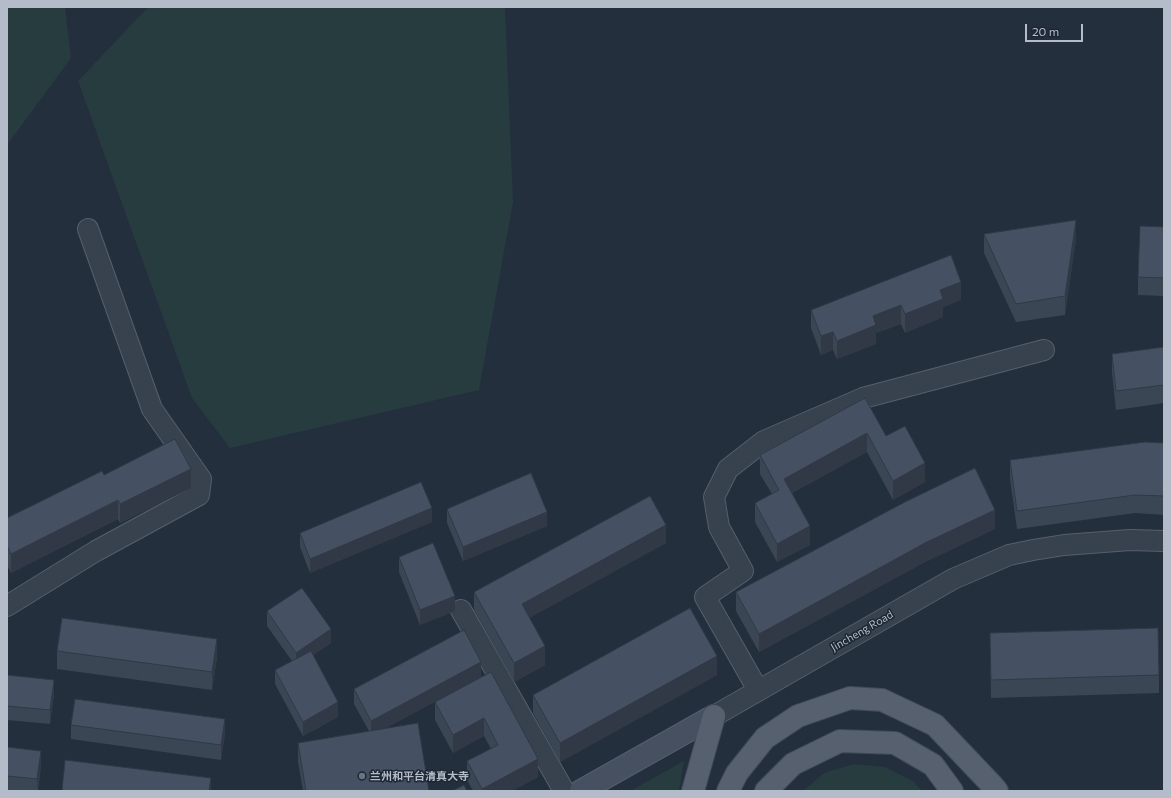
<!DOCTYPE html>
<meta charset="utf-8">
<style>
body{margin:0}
#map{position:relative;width:1171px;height:798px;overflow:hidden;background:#242f3e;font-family:Commissioner,sans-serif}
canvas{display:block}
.frame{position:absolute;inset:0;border:8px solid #b4bcc9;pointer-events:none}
.scale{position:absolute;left:1025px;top:24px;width:58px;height:18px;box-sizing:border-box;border:2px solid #b4bcc9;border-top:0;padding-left:5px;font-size:12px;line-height:14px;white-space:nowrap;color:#b4bcc9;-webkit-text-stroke:3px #1d2633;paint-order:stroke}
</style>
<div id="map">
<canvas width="1171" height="798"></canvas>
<div class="frame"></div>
<div class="scale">20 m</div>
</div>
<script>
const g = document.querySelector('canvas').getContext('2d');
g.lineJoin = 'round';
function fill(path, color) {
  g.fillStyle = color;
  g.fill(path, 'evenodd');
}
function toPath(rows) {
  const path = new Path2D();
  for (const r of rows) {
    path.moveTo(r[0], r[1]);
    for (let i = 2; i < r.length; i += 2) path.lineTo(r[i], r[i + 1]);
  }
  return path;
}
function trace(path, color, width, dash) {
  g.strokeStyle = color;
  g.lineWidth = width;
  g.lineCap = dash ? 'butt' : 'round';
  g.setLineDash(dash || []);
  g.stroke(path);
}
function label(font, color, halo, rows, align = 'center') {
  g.font = font + ' Commissioner,"Noto Sans SC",sans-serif';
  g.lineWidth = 3;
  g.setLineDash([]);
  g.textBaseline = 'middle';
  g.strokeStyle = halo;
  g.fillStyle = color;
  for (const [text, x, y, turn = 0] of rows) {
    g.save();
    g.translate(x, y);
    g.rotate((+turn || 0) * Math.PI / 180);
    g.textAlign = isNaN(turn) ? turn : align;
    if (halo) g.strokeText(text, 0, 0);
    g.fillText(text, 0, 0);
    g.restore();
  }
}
const green = toPath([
 [7,7,65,7,71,58,7,145],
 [148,7,505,7,513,202,479,390,230,448,192,398,78,81],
 [684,761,679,791,630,791],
 [854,764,885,767,913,781,922,791,803,791,824,773]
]);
const street = toPath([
 [7,606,96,551,199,495,201,479,152,409,88,229],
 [461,610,564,791],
 [758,690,705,597,743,571,719,527,714,497,728,469,764,441,863,398,1044,350],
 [714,716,953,579,1009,555,1033,550,1064,545,1130,540,1164,541]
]);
const secondary = toPath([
 [581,791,714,716]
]);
const primary = toPath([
 [693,791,714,716],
 [728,791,737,773,765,738,798,716,850,698,882,700,935,725,992,785,997,791],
 [766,791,793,764,840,741,895,743,933,765,952,791]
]);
const wall = toPath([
 [1164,227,1164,296,1138,295,1138,277],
 [984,234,1076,239,1065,315,1016,322,984,253],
 [961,300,943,307,943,317,905,333,901,324,876,333,876,344,837,359,833,350,821,355,811,328,811,310],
 [1164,347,1164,403,1116,410,1112,373,1112,354],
 [865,398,886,436,925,482,893,500,867,452,792,493,810,545,777,562,755,522,755,503,772,494,760,474,760,455],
 [1164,443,1164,515,1135,513,1017,529,1010,479,1010,460],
 [104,475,191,488,120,523,118,519,11,573,7,565,7,518],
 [447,509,547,526,463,561,447,523],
 [432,522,310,573,300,547,300,533],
 [995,529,925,562,759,652,736,611,736,592],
 [666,543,529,618,545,665,514,682,474,610,474,592],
 [399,557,455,611,420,625,399,572],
 [267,611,331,643,313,655,338,717,303,736,275,684,275,670,292,661,267,626],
 [990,633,1159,675,1159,693,991,698],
 [57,651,217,657,212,690,57,669],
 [491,672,538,777,512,791,473,791,467,780,467,761,491,749,484,736,453,753,435,720,435,702],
 [7,675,54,694,50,724,7,720],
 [717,675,560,762,533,713,533,695],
 [481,677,384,729,429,791,303,791,298,761,298,743,369,731,354,704,354,689],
 [71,725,225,733,221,760,71,739],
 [7,747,41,765,38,791,14,791,7,790]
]);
const shadedWall = toPath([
 [1076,220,1076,239,1065,315,1065,296],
 [961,282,961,300,943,307,943,317,905,333,905,314,940,290],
 [901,305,901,324,876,333,876,344,837,359,837,341,873,316],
 [833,332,833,350,821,355,821,336],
 [867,433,867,452,784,497,784,479],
 [925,463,925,482,893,500,893,481],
 [191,469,191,488,120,523,120,504],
 [118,500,118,519,11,573,11,554],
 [432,508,432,522,310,573,310,559],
 [995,510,995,529,925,562,759,652,759,634,925,543],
 [547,512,547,526,463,561,463,547],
 [666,525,666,543,522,622,522,604],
 [810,526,810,545,777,562,777,544],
 [455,596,455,611,420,625,420,610],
 [331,629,331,643,296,667,296,653],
 [217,639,217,657,212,690,212,672],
 [545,646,545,665,514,682,514,663],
 [717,656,717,675,560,762,560,743],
 [481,662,481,677,371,736,371,721],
 [54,680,54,694,50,724,50,710],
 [338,702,338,717,303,736,303,722],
 [484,718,484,736,453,753,453,735],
 [225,719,225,733,221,760,221,745],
 [41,751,41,765,37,791,37,779],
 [538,759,538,777,512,791,482,791,482,789],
 [211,778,211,791,209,791]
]);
const building = toPath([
 [1076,220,1065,296,1016,304,984,234,1076,220],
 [1140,226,1164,227,1164,278,1138,277,1140,226],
 [951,255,961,282,940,290,943,299,905,314,901,305,873,316,876,325,837,341,833,332,821,336,811,310,951,255],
 [1164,347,1164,385,1116,391,1112,354,1164,347],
 [865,398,886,436,905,426,925,463,893,481,867,433,784,479,810,526,777,544,755,503,779,490,760,455,865,398],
 [175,439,191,469,120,504,118,500,11,554,7,546,7,518,102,471,104,475,175,439],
 [1145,442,1164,443,1164,496,1135,495,1017,511,1010,460,1145,442],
 [975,468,995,510,925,543,759,634,736,592,905,502,975,468],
 [531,473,547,512,463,547,447,509,531,473],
 [421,482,432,508,310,559,300,533,421,482],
 [650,496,666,525,522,604,545,646,514,663,474,592,650,496],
 [433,543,455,596,420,610,399,557,433,543],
 [302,588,331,629,296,653,267,611,302,588],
 [690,608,717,656,560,743,533,695,690,608],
 [62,618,217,639,212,672,57,651,62,618],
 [1158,628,1159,675,991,680,990,633,1158,628],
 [464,630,481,662,371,721,354,689,464,630],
 [311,651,338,702,303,722,275,670,311,651],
 [491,672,538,759,482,789,467,761,498,745,484,718,453,735,435,702,491,672],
 [7,675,54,680,50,710,7,706,7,675],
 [75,699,225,719,221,745,71,725,75,699],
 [418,723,429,791,306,791,298,743,418,723],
 [7,747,41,751,37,779,7,776,7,747],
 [65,760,211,778,209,791,67,791,62,790,65,760],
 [464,785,467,791,452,791,464,785]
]);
const markers = [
 [362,776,4,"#6b7280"]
];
const streetNames = [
 ["Jincheng Road",862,631,-30]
];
const poiNames = [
 ["兰州和平台清真大寺",370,776]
];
fill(green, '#263c3f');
trace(street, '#565f6c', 22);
trace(secondary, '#565f6c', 24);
trace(primary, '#414a57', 24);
trace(street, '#38414e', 20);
trace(secondary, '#465061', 22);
trace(primary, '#56606e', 22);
fill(wall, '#3b4654');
fill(shadedWall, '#303945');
fill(building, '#455162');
trace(building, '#303945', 1);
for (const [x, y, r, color] of markers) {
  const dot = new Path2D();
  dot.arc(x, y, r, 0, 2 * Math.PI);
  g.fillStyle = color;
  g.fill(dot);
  trace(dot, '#1d2633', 1.5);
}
label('11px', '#b4bcc9', '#1d2633', streetNames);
label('bold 11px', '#b4bcc9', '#1d2633', poiNames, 'left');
</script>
